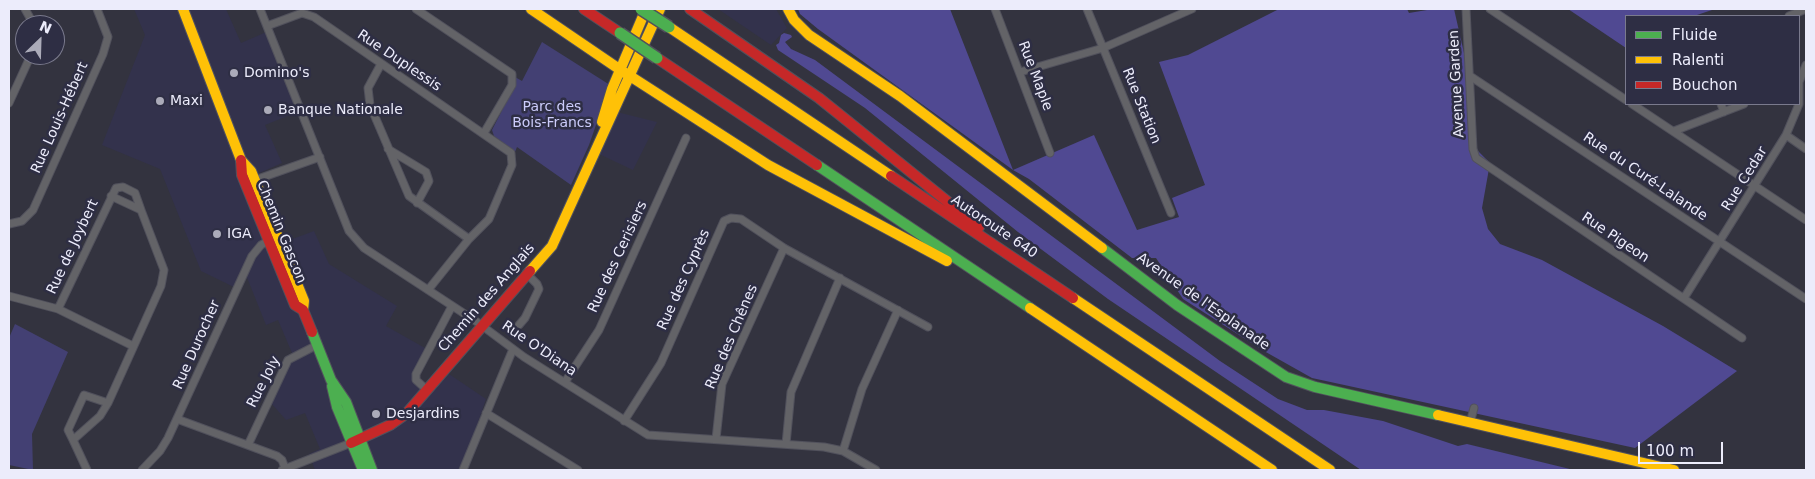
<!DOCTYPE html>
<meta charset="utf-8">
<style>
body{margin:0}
#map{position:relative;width:1815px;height:479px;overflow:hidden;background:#33333f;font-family:"DejaVu Sans",sans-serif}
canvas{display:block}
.frame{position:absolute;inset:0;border:10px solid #ececfb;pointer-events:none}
.legend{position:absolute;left:1625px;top:15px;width:175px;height:90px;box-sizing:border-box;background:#2e2e44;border:1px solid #7a7a8d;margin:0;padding:6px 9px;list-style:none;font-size:15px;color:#ececfb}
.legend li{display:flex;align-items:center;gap:10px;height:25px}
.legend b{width:25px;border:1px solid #7a7a8d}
.north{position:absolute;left:15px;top:15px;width:50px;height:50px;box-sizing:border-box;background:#2e2e44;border:1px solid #7a7a8d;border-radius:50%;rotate:24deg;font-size:14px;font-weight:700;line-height:20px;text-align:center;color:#ececfb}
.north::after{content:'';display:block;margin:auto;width:18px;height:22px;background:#ababb9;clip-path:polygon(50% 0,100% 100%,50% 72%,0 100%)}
.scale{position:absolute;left:1638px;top:442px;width:85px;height:22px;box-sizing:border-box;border:2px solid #ececfb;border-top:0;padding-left:6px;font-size:15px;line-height:18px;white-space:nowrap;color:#ececfb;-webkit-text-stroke:4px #2e2e44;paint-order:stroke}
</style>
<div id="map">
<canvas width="1815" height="479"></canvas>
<div class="frame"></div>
<ul class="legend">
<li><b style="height:6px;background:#4caf50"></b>Fluide</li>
<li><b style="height:6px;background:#ffc107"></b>Ralenti</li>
<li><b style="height:6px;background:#c62828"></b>Bouchon</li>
</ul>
<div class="north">N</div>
<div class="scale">100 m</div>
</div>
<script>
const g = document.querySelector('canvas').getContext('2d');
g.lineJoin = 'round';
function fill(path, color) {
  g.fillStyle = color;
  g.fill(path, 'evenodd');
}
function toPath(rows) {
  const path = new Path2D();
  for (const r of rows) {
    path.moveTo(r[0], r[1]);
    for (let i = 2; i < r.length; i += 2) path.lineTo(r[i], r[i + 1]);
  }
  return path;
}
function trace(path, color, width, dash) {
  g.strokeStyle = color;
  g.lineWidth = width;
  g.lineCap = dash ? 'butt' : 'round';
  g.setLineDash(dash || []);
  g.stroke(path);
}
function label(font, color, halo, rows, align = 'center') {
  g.font = font + ' "DejaVu Sans",sans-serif';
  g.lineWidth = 5;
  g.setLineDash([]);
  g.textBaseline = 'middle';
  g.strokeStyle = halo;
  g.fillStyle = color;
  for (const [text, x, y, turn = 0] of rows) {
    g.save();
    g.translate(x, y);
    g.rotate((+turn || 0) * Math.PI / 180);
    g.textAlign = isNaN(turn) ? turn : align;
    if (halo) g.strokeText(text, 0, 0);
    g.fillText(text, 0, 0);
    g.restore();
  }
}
const built = toPath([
 [134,9,226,9,241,43,271,30,300,111,265,125,282,163,257,174,271,247,314,231,329,264,397,306,386,326,425,348,413,380,428,397,449,374,486,399,462,470,315,470,309,454,320,449,305,413,286,420,271,403,289,363,295,360,278,320,266,325,246,275,238,289,201,271,160,169,102,145,145,35],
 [718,9,776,9,787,28,771,45],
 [617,112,657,122,633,170,599,154]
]);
const green = toPath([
 [542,42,610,85,589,145,571,185,517,147,515,152,494,136,492,130,514,87,515,77,522,81],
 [15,324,68,352,32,434,33,470,9,465,9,338]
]);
const forest = toPath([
 [798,9,950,9,1013,170,1094,135,1137,230,1179,217,1172,198,1205,185,1159,62,1188,55,1279,9,1407,9,1409,13,1433,9,1454,9,1464,53,1473,75,1476,149,1490,163,1482,208,1488,229,1500,244,1542,260,1663,326,1737,371,1635,448,1312,378,1264,351,1183,299,1156,258,1132,258,1029,179,1013,170,818,29,800,14],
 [1568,9,1715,9,1694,16,1626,16,1626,48],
 [784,33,791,35,792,37,785,42,791,49,815,60,1220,361,1278,399,1307,410,1324,410,1383,421,1458,446,1467,444,1574,470,1361,470,1108,299,1018,232,865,108,778,50,776,45,779,43,781,35]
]);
const street = toPath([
 [25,9,34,25],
 [260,9,349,231,364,248,477,322,524,357,648,435,824,447,843,451,876,470],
 [416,9,512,74,512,85,484,133],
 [995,9,1050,153],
 [1087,9,1171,213],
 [1466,9,1473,149,1476,158,1742,338],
 [1490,9,1626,100],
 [1789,16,1806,9],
 [267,26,302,13,314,17,511,153,512,165,489,219,469,239,428,290],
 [381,64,368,88,370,105,409,196,469,239],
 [1020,72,1103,48,1192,9],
 [1470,76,1806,299],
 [9,103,31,55],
 [1632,104,1806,220],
 [1721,104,1724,112],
 [1674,131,1744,104],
 [1786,135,1806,149],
 [388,149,426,172,429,181,417,203],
 [255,180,320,157],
 [9,224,22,221,33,210,103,54,108,37,97,9],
 [9,296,58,309,133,346],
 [1684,298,1786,135,1799,104,1799,82,1806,65],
 [58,309,116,188,123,187,135,193,141,210],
 [519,325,525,318,539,289,537,284,528,275],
 [565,382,599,330,686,138],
 [427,390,416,380,416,374,452,306],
 [486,413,578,470],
 [177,419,277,456,282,460,285,468],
 [624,421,661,363,724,221,731,218,741,219,784,248,928,327],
 [1470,423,1474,408],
 [716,439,722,384,784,248],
 [73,440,68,430,84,395,108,403],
 [786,444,791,392,840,278],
 [248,445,288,360,317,345],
 [843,451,862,389,898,310],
 [87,470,73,440,100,416,108,403,161,286,164,270,141,210,111,196],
 [142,470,160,451,168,438,252,256,261,245,272,239],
 [282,470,351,443],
 [463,470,513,349]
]);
const fast = toPath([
 [817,165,1030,308],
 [1102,248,1177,305,1286,377,1315,387,1438,415],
 [312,332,331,380,346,402,372,470],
 [332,386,337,407,363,470]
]);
const slow = toPath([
 [183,9,241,160,251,171,304,301,303,310],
 [531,9,625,73],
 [788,9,794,20,809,35,900,96,1102,248],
 [669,27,891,176],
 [630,76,768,165,947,261],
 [602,122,612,89,646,9],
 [530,271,552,246,660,9],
 [1073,298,1330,470],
 [1030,308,1272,470],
 [1438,415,1674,470]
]);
const jam = toPath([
 [584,9,620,33],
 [690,9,819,98,979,227],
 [657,58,817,165],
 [241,160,242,175,295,305,303,310,312,332],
 [891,176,1073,298],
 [351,443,390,425,407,413,530,271]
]);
const fastBridge = toPath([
 [641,9,669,27],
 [620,33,657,58]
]);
const markers = [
 [234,73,5,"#ababb9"],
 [160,101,5,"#ababb9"],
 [268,110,5,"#ababb9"],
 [217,234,5,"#ababb9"],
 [376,414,5,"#ababb9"]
];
const streetNames = [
 ["Rue Duplessis",399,61,34],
 ["Rue Maple",1035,76,69],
 ["Avenue Garden",1457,84,-93],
 ["Rue Station",1141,106,68],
 ["Rue Louis-Hébert",60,118,-66],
 ["Rue du Curé-Lalande",1645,177,34],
 ["Rue Cedar",1745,179,-58],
 ["Autoroute 640",994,227,34],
 ["Chemin Gascon",281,232,68],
 ["Rue Pigeon",1615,238,34],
 ["Rue de Joybert",73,247,-65],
 ["Rue des Cerisiers",618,257,-65],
 ["Rue des Cyprès",684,280,-66],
 ["Chemin des Anglais",487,298,-49],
 ["Avenue de l'Esplanade",1203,302,35],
 ["Rue des Chênes",732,337,-67],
 ["Rue Durocher",197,345,-66],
 ["Rue O'Diana",539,349,34],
 ["Rue Joly",264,382,-63]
];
const poiNames = [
 ["Domino's",244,73],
 ["Maxi",170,101],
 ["Banque Nationale",278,110],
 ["IGA",227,234],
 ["Desjardins",386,414]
];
const parkNames = [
 ["Parc des",552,107],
 ["Bois-Francs",552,123]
];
fill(built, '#33324c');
fill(green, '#434073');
fill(forest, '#504992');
trace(street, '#51515c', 9);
trace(fast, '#51515c', 12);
trace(slow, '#51515c', 12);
trace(jam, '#51515c', 12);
trace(street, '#636367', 7);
trace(fast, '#4caf50', 10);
trace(slow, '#ffc107', 10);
trace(jam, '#c62828', 10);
trace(fastBridge, '#51515c', 14, []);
trace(fastBridge, '#4caf50', 11);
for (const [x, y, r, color] of markers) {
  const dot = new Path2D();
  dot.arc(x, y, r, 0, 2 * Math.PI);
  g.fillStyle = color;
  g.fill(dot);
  trace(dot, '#2e2e44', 2);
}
label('14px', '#ececfb', '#2e2e44', streetNames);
label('14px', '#ececfb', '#2e2e44', poiNames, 'left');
label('14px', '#ccccfb', '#2e2e44', parkNames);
</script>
